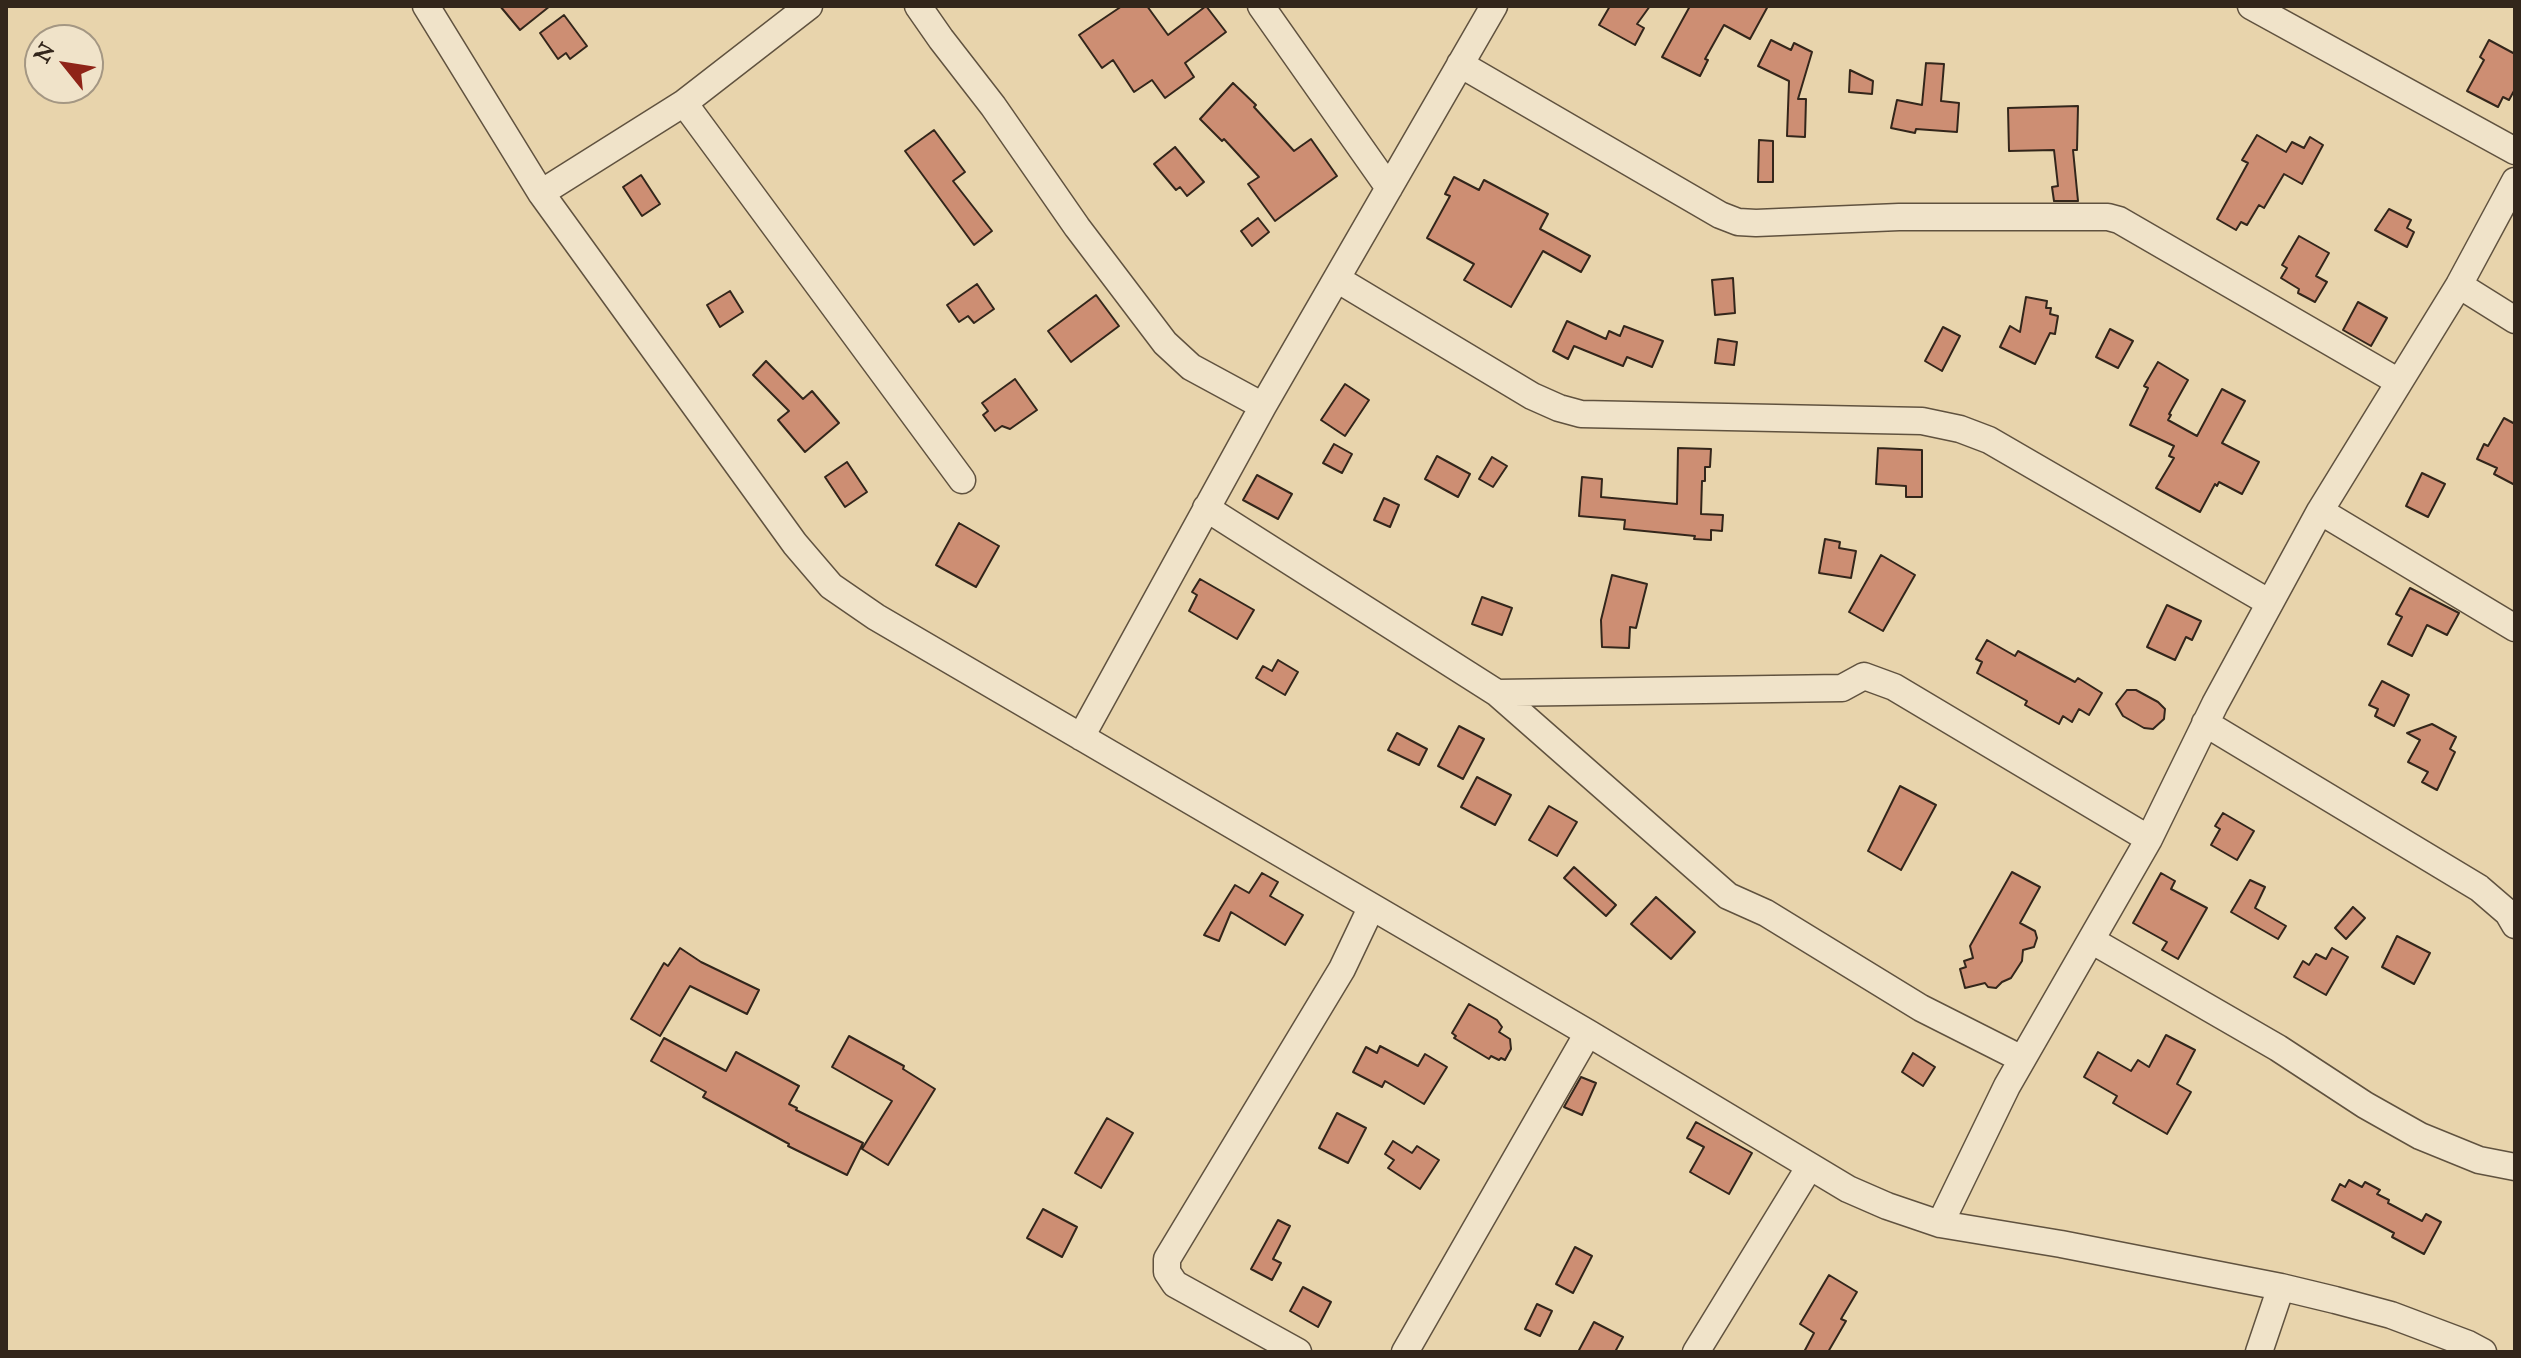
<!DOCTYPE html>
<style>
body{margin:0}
#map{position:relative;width:2521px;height:1358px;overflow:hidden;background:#e8d4ac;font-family:"IM FELL Great Primer",serif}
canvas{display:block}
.frame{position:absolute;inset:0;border:8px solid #33261b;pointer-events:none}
.north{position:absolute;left:24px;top:24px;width:80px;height:80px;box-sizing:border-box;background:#f0e3c9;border:2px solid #a49783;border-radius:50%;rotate:300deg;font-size:22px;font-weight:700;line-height:32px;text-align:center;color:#33261b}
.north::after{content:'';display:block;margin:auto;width:28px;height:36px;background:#8f2418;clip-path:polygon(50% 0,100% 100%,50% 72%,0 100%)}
</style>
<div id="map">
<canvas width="2521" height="1358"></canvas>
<div class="frame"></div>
<div class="north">N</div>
</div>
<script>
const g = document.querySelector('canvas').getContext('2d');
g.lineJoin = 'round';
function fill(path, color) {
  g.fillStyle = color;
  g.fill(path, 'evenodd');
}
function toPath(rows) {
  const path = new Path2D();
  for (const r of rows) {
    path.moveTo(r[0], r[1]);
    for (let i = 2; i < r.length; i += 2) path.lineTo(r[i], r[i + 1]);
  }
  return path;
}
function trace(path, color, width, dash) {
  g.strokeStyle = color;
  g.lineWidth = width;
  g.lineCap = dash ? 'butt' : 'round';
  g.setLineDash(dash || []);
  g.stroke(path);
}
const building = toPath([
 [500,6,550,6,520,30,500,6],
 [1122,6,1147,6,1168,35,1206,6,1226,32,1185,63,1194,77,1165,98,1152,80,1134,92,1113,60,1102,68,1079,35,1122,6],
 [1610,6,1650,6,1637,24,1644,28,1635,45,1599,25,1610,6],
 [1690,6,1768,6,1750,39,1724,25,1705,59,1708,60,1700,76,1662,57,1690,6],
 [564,15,587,46,570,59,566,53,558,59,540,33,564,15],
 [1771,40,1791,50,1794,43,1812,52,1798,99,1806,99,1805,137,1787,136,1789,81,1758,66,1771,40],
 [2489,40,2515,54,2515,89,2509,100,2503,97,2498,107,2467,91,2484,60,2480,57,2489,40],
 [1926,63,1944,64,1941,101,1959,103,1957,132,1916,129,1915,133,1891,128,1897,100,1922,105,1926,63],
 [1850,70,1873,81,1872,94,1849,92,1850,70],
 [1233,83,1256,105,1254,107,1294,151,1311,139,1337,176,1275,221,1248,184,1259,177,1224,139,1222,141,1200,119,1233,83],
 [2078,106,2077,150,2073,150,2078,201,2054,201,2052,187,2058,186,2054,150,2009,151,2008,108,2078,106],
 [934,130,965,172,953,181,992,231,974,245,905,151,934,130],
 [2257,135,2286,152,2292,142,2304,148,2310,137,2323,145,2302,184,2284,174,2264,208,2259,205,2247,225,2241,222,2236,230,2217,219,2248,163,2242,160,2257,135],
 [1759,140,1773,141,1773,182,1758,182,1759,140],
 [1175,147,1204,182,1187,196,1180,187,1176,190,1154,164,1175,147],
 [641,175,660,204,642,216,623,187,641,175],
 [1454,177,1479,190,1484,180,1548,214,1540,229,1590,256,1581,272,1543,251,1511,307,1464,280,1474,264,1427,238,1450,196,1445,194,1454,177],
 [2389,209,2411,220,2407,228,2414,232,2407,247,2375,230,2389,209],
 [1258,218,1269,232,1252,246,1241,231,1258,218],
 [2299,236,2329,253,2316,276,2327,282,2315,302,2298,293,2299,289,2281,278,2287,268,2282,265,2299,236],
 [1733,278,1735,313,1715,315,1712,280,1733,278],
 [977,284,994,309,974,323,968,316,959,322,947,305,977,284],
 [730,291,743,312,720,327,707,305,730,291],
 [1096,295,1119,326,1071,362,1048,331,1096,295],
 [2026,297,2047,301,2046,308,2051,308,2050,314,2058,316,2055,334,2050,333,2035,364,2000,347,2010,326,2020,332,2026,297],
 [2358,302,2387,318,2371,346,2343,330,2358,302],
 [1567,321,1606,339,1609,331,1620,336,1624,326,1663,341,1652,367,1627,357,1623,366,1574,346,1568,359,1553,351,1567,321],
 [1943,327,1960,336,1942,371,1925,361,1943,327],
 [2110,329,2133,341,2118,368,2096,357,2110,329],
 [1718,339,1737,342,1734,365,1715,363,1718,339],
 [766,361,803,399,812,391,839,423,805,452,778,420,789,411,753,375,766,361],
 [2158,362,2188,380,2169,414,2171,415,2168,420,2197,436,2222,389,2245,401,2222,443,2259,462,2242,494,2219,482,2217,486,2215,484,2200,512,2156,488,2174,458,2169,456,2174,446,2130,425,2148,388,2144,386,2158,362],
 [1015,379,1037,410,1010,429,1002,426,995,431,983,415,988,411,982,403,1015,379],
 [1345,384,1369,400,1345,436,1321,420,1345,384],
 [2504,418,2515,424,2515,485,2494,474,2497,468,2477,459,2484,444,2488,446,2504,418],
 [1334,444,1352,454,1342,473,1323,463,1334,444],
 [1678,448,1711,449,1710,467,1705,467,1705,481,1702,481,1701,514,1723,515,1722,531,1711,530,1711,540,1694,539,1695,536,1624,529,1625,520,1579,516,1582,477,1602,479,1601,497,1677,504,1678,448],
 [1878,448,1922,450,1922,497,1906,497,1906,486,1876,484,1878,448],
 [1437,456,1470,474,1458,497,1425,479,1437,456],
 [1492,457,1507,466,1493,487,1479,479,1492,457],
 [847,462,867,492,845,507,825,477,847,462],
 [2422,473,2445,484,2428,517,2406,506,2422,473],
 [1257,475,1292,494,1278,519,1243,500,1257,475],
 [1384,498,1399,505,1390,527,1374,520,1384,498],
 [959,523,999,546,976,587,936,565,959,523],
 [1825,539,1840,542,1839,548,1856,551,1851,578,1819,573,1825,539],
 [1881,555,1915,575,1883,631,1849,612,1881,555],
 [1612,575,1647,584,1636,628,1630,627,1629,648,1602,647,1601,620,1612,575],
 [1200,579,1254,610,1237,639,1189,611,1197,595,1192,592,1200,579],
 [2410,588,2459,613,2447,635,2427,625,2412,656,2388,644,2402,617,2396,614,2410,588],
 [1482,597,1512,608,1502,635,1472,624,1482,597],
 [2167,605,2201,621,2192,640,2186,637,2175,660,2147,647,2167,605],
 [1987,640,2015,656,2018,651,2075,682,2078,678,2102,693,2089,715,2079,709,2072,722,2063,716,2059,724,2025,705,2027,701,1977,673,1982,662,1976,659,1987,640],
 [1278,660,1298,672,1285,695,1256,678,1263,666,1272,671,1278,660],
 [2382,681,2409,695,2394,726,2375,716,2378,709,2369,705,2382,681],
 [2127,690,2136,690,2158,702,2165,709,2164,719,2153,729,2144,728,2123,716,2116,704,2127,690],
 [2432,724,2456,737,2450,749,2455,752,2437,790,2422,782,2428,772,2408,762,2420,740,2407,733,2432,724],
 [1459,726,1484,739,1463,779,1438,766,1459,726],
 [1397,733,1427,749,1419,765,1388,750,1397,733],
 [1477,777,1511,795,1495,825,1461,807,1477,777],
 [1900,786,1936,805,1901,870,1868,851,1900,786],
 [1549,806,1577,822,1557,856,1529,840,1549,806],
 [2223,813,2254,831,2237,860,2211,845,2220,829,2215,826,2223,813],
 [1574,867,1616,905,1606,916,1564,878,1574,867],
 [2012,872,2040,887,2020,923,2035,931,2037,938,2034,947,2023,950,2022,961,2011,978,2002,982,1996,988,1988,987,1985,983,1965,988,1960,969,1966,967,1964,961,1973,958,1970,946,2012,872],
 [1262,873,1278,882,1270,896,1303,915,1285,945,1231,912,1219,941,1204,935,1235,885,1249,893,1262,873],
 [2161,873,2175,881,2171,889,2207,908,2178,959,2162,950,2167,942,2133,923,2161,873],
 [2250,880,2265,887,2255,908,2286,926,2278,939,2231,912,2250,880],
 [1656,897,1695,932,1671,959,1631,924,1656,897],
 [2353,907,2365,918,2346,939,2335,928,2353,907],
 [2397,936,2430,953,2414,984,2382,967,2397,936],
 [680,948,701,962,759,990,747,1014,690,986,660,1036,631,1019,664,963,668,966,680,948],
 [2332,948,2348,957,2326,995,2294,977,2303,961,2309,965,2316,954,2326,959,2332,948],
 [1469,1004,1497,1020,1502,1027,1499,1032,1510,1039,1511,1049,1505,1060,1501,1058,1499,1060,1491,1056,1489,1059,1454,1038,1456,1036,1452,1033,1469,1004],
 [2166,1035,2195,1050,2177,1084,2191,1092,2167,1134,2113,1103,2117,1096,2084,1077,2098,1052,2131,1071,2138,1060,2149,1067,2166,1035],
 [849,1036,904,1066,903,1069,935,1089,888,1165,862,1149,892,1101,832,1067,849,1036],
 [664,1038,726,1071,736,1052,799,1086,789,1104,797,1108,796,1110,863,1143,847,1175,788,1146,789,1144,703,1097,706,1092,651,1061,664,1038],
 [1380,1046,1418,1066,1425,1054,1447,1067,1424,1104,1385,1081,1382,1087,1353,1072,1366,1047,1377,1053,1380,1046],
 [1913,1053,1935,1067,1923,1086,1902,1072,1913,1053],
 [1581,1077,1596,1083,1582,1115,1564,1107,1581,1077],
 [1337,1113,1366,1128,1348,1163,1319,1148,1337,1113],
 [1107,1118,1133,1133,1101,1188,1075,1173,1107,1118],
 [1696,1122,1752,1153,1729,1194,1690,1172,1704,1147,1687,1138,1696,1122],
 [1393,1141,1412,1153,1417,1146,1439,1160,1420,1189,1388,1168,1394,1160,1385,1154,1393,1141],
 [2349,1180,2362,1187,2365,1182,2380,1190,2377,1194,2389,1200,2388,1203,2422,1221,2426,1214,2441,1222,2424,1254,2392,1237,2394,1233,2332,1200,2340,1184,2345,1187,2349,1180],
 [1043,1209,1077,1227,1062,1257,1027,1238,1043,1209],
 [1278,1220,1290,1226,1273,1259,1281,1263,1272,1280,1251,1269,1278,1220],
 [1575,1247,1592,1256,1573,1293,1556,1284,1575,1247],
 [1829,1275,1857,1292,1841,1319,1846,1321,1828,1352,1804,1352,1814,1333,1800,1324,1829,1275],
 [1303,1287,1331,1302,1318,1327,1290,1311,1303,1287],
 [1537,1304,1552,1311,1540,1336,1525,1329,1537,1304],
 [1594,1322,1623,1337,1615,1352,1578,1352,1594,1322]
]);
const minor = toPath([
 [426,6,541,193,795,544,831,586,876,617,1588,1033,1848,1189,1887,1206,1940,1224,2061,1244,2281,1287,2335,1300,2391,1315,2468,1344,2483,1352],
 [918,6,941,39,993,106,1077,227,1165,343,1191,367,1263,406],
 [1261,6,1389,188],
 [2251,6,2515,151],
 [1460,64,1720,215,1738,222,1756,223,1899,217,2108,217,2119,220,2399,382],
 [684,103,962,480],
 [541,193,684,103,809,6],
 [1337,279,1532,396,1559,408,1581,414,1922,421,1960,429,1989,440,2270,603],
 [2459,285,2515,320],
 [1206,508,1497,693,1728,896,1766,913,1921,1008,2022,1059],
 [2320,511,2515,628],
 [1497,693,1842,688,1864,676,1894,687,2149,839],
 [2205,723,2479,888,2508,913,2515,925],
 [1081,737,1263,406,1494,6],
 [2091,940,2278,1048,2365,1105,2420,1136,2479,1160,2515,1167],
 [1940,1224,2007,1086,2149,839,2215,704,2320,511,2459,285,2515,181],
 [1298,1352,1175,1284,1167,1272,1167,1259,1342,969,1371,908],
 [1405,1352,1588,1033],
 [1696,1352,1810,1166],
 [2259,1352,2281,1287]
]);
fill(building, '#cd8e73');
trace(building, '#33261b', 2);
trace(minor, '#60523f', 29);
trace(minor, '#f0e3c9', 26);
</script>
